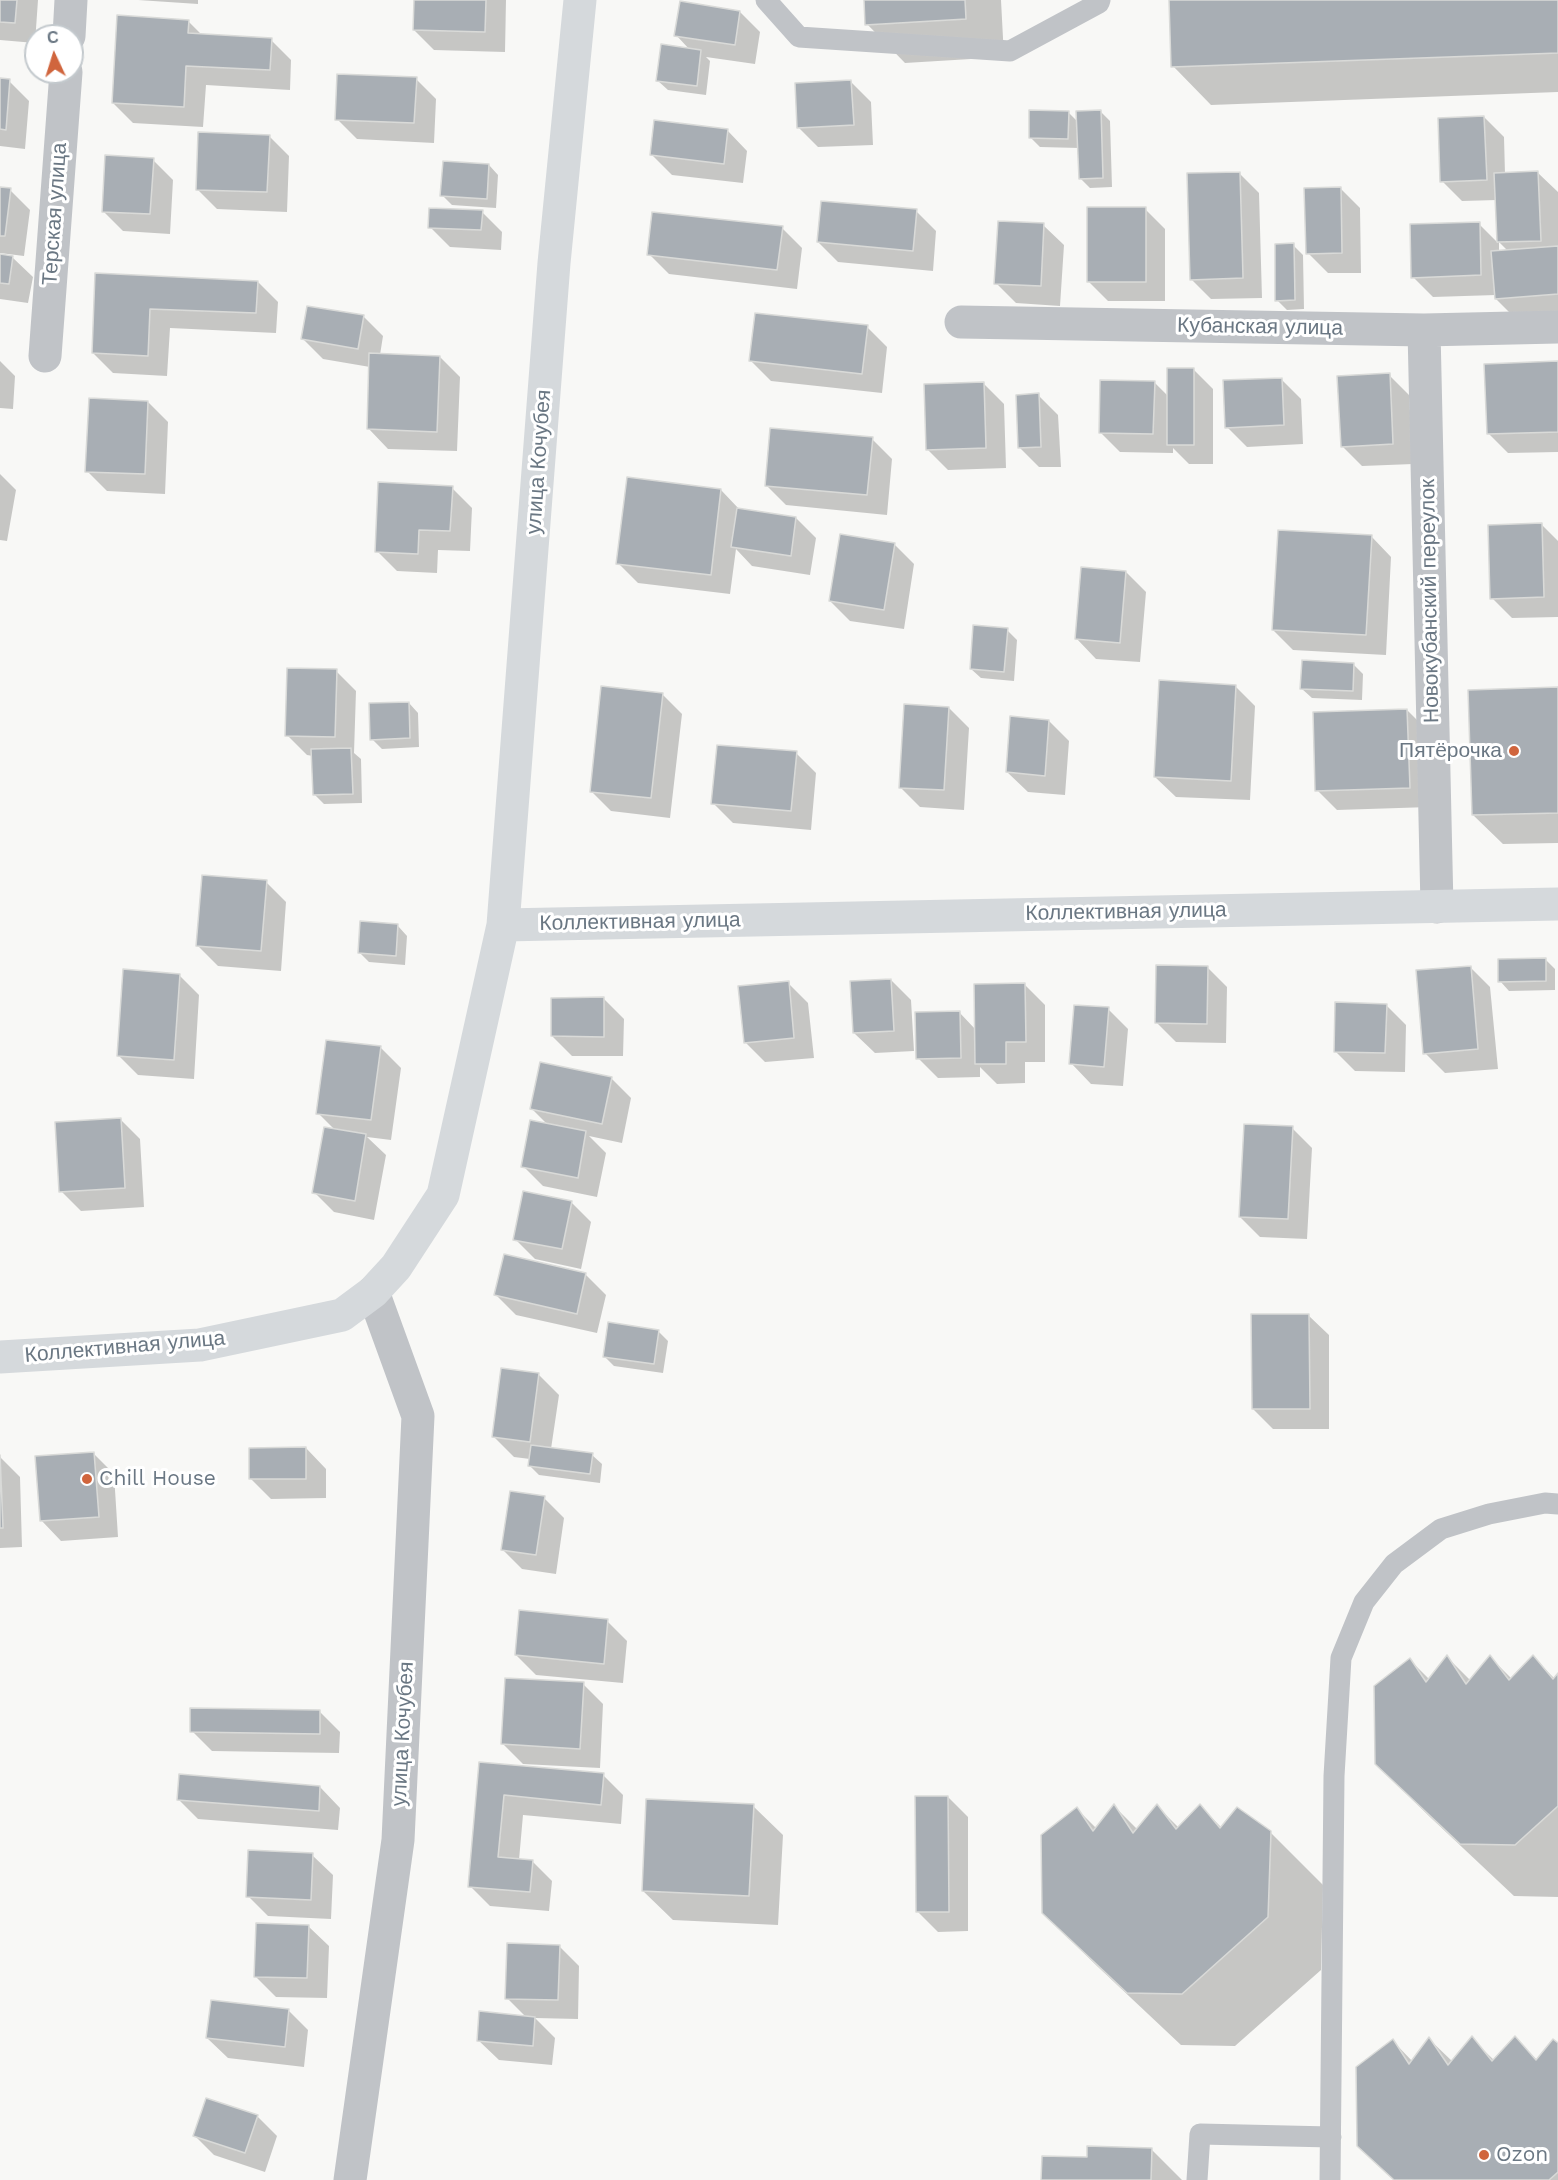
<!DOCTYPE html>
<meta charset="utf-8">
<style>
body{margin:0}
#map{position:relative;width:1558px;height:2180px;overflow:hidden;background:#f8f8f6;font-family:"Work Sans",sans-serif}
canvas{display:block}
.north{position:absolute;left:24px;top:24px;width:60px;height:60px;box-sizing:border-box;background:#fff;border:2px solid #c3c9cd;border-radius:50%;rotate:356deg;font-size:16px;font-weight:700;line-height:24px;text-align:center;color:#6a7783}
.north::after{content:'';display:block;margin:auto;width:21px;height:27px;background:#d0653d;clip-path:polygon(50% 0,100% 100%,50% 72%,0 100%)}
</style>
<div id="map">
<canvas width="1558" height="2180"></canvas>
<div class="north">С</div>
</div>
<script>
const g = document.querySelector('canvas').getContext('2d');
g.lineJoin = 'round';
function fill(path, color) {
  g.fillStyle = color;
  g.fill(path, 'evenodd');
}
function toPath(rows) {
  const path = new Path2D();
  for (const r of rows) {
    path.moveTo(r[0], r[1]);
    for (let i = 2; i < r.length; i += 2) path.lineTo(r[i], r[i + 1]);
  }
  return path;
}
function trace(path, color, width, dash) {
  g.strokeStyle = color;
  g.lineWidth = width;
  g.lineCap = dash ? 'butt' : 'round';
  g.setLineDash(dash || []);
  g.stroke(path);
}
function label(font, color, halo, rows, align = 'center') {
  g.font = font + ' "Work Sans",sans-serif';
  g.lineWidth = 6;
  g.setLineDash([]);
  g.textBaseline = 'middle';
  g.strokeStyle = halo;
  g.fillStyle = color;
  for (const [text, x, y, turn = 0] of rows) {
    g.save();
    g.translate(x, y);
    g.rotate((+turn || 0) * Math.PI / 180);
    g.textAlign = isNaN(turn) ? turn : align;
    if (halo) g.strokeText(text, 0, 0);
    g.fillText(text, 0, 0);
    g.restore();
  }
}
const shadow = toPath([
 [0,0,38,0,35,43,0,40],
 [138,0,198,0,198,4],
 [415,0,506,0,505,52,434,50,414,30],
 [865,0,1001,0,1004,57,905,63,867,24],
 [1171,0,1558,0,1558,92,1211,105,1173,66],
 [740,12,760,32,755,64,706,57,710,61,706,95,668,90,658,81,690,50,676,35],
 [188,21,202,35,271,40,291,60,290,90,206,85,203,127,133,123,113,103],
 [416,79,436,99,434,143,357,139,337,119],
 [0,80,9,81,29,101,25,149,0,146],
 [851,82,871,102,873,145,818,147,798,127],
 [1100,111,1110,121,1112,187,1090,188,1080,178,1079,148,1040,147,1030,137,1068,112,1078,122],
 [1484,117,1504,137,1505,174,1537,172,1558,192,1558,315,1516,319,1496,299,1496,295,1433,297,1413,277,1479,224,1498,243,1497,200,1462,201,1442,181],
 [1499,242,1508,251,1499,252],
 [727,130,747,151,743,183,672,175,652,155],
 [269,136,289,156,287,212,217,209,197,189],
 [153,160,173,180,170,234,123,231,103,211],
 [489,165,498,175,496,208,452,205,442,195],
 [1239,173,1259,193,1262,298,1211,299,1191,279],
 [0,188,10,190,30,210,24,256,0,253],
 [1340,188,1360,208,1361,273,1328,273,1308,253],
 [1145,209,1165,229,1165,301,1108,301,1088,281],
 [916,211,936,231,933,271,838,262,818,242],
 [482,212,502,232,501,250,450,247,430,227],
 [1043,225,1064,245,1060,306,1016,303,996,283],
 [782,228,802,248,797,289,669,274,649,254],
 [1293,245,1303,255,1304,309,1287,310,1277,300],
 [0,255,12,257,33,277,28,303,0,299],
 [97,275,258,282,278,302,276,333,170,328,167,376,113,373,93,353],
 [363,316,383,336,380,355,440,357,460,377,457,451,388,449,368,428,370,367,323,359,303,339],
 [867,327,887,347,882,393,771,381,751,361],
 [0,361,15,376,13,409,0,408],
 [1558,362,1558,452,1508,453,1488,433],
 [1193,369,1213,389,1213,464,1189,464,1173,448,1173,453,1120,452,1100,432,1154,382,1169,397],
 [1389,375,1409,395,1413,464,1362,466,1342,446],
 [1281,379,1301,399,1303,444,1247,447,1227,427],
 [984,384,1004,404,1006,468,948,470,928,450],
 [1038,395,1058,415,1061,467,1039,467,1019,447],
 [148,402,168,422,165,494,107,491,87,471],
 [872,439,892,459,887,515,786,505,766,485],
 [0,474,16,490,7,541,0,540],
 [452,488,472,508,470,551,438,550,437,573,397,571,377,551],
 [721,490,740,510,796,518,816,538,810,575,752,566,736,549,730,594,638,583,618,563],
 [1542,525,1558,541,1558,617,1512,618,1492,598],
 [1371,536,1391,557,1386,655,1293,650,1273,630],
 [894,544,914,564,904,629,850,621,830,601],
 [1126,572,1146,592,1140,662,1096,659,1076,638],
 [1007,630,1017,640,1014,681,981,678,971,669],
 [1353,664,1363,674,1362,700,1312,698,1302,689],
 [336,671,356,691,354,753,361,759,362,803,324,804,314,794,313,756,307,755,287,735],
 [1235,686,1255,706,1250,800,1176,797,1155,777],
 [1558,689,1558,843,1503,844,1473,815],
 [662,694,682,714,670,818,611,811,591,791],
 [409,703,418,713,419,747,382,749,372,739],
 [949,708,969,728,964,810,920,807,900,787],
 [1407,710,1427,730,1430,807,1337,810,1317,790],
 [1049,721,1069,741,1065,795,1028,792,1007,772],
 [796,753,816,773,811,830,733,823,713,803],
 [266,882,286,902,281,971,218,966,198,946],
 [398,926,407,936,405,965,369,962,359,952],
 [1545,959,1555,969,1555,990,1509,991,1500,981],
 [1207,967,1227,987,1226,1043,1176,1042,1156,1022],
 [1470,967,1490,987,1498,1069,1445,1073,1425,1053],
 [179,975,199,995,194,1079,138,1075,118,1055],
 [891,980,911,1000,914,1051,875,1053,854,1033],
 [788,983,808,1003,814,1058,765,1062,745,1042],
 [1025,985,1045,1005,1045,1062,1025,1062,1025,1083,997,1084,980,1067,980,1077,938,1078,918,1058,959,1012,976,1030],
 [604,999,624,1019,623,1056,572,1056,552,1036],
 [1386,1005,1406,1025,1405,1072,1355,1071,1335,1051],
 [1108,1009,1128,1029,1123,1086,1091,1084,1071,1063],
 [381,1048,401,1068,391,1140,367,1137,386,1155,374,1220,334,1212,314,1192,335,1130,318,1113],
 [611,1078,631,1098,622,1143,589,1136,606,1153,597,1197,543,1186,523,1166,548,1125,531,1108],
 [120,1119,140,1139,144,1207,81,1211,61,1191],
 [1292,1128,1312,1148,1307,1239,1260,1237,1240,1217],
 [571,1202,591,1222,581,1269,535,1259,515,1239],
 [505,1256,586,1275,606,1295,597,1333,516,1315,496,1295],
 [1308,1315,1329,1335,1329,1429,1273,1429,1253,1409],
 [658,1331,668,1341,663,1373,614,1366,604,1356],
 [539,1375,559,1395,551,1449,592,1455,602,1464,600,1483,539,1475,529,1465,530,1459,514,1457,494,1437],
 [306,1448,326,1469,326,1498,271,1499,251,1479],
 [94,1454,114,1474,118,1537,61,1541,41,1520],
 [0,1457,20,1477,22,1547,0,1548],
 [544,1498,564,1518,556,1574,522,1569,502,1549],
 [607,1621,627,1641,623,1683,536,1675,516,1655],
 [1447,1657,1470,1680,1490,1657,1512,1679,1533,1657,1555,1679,1558,1675,1558,1897,1514,1896,1430,1817,1376,1764,1410,1660,1430,1680],
 [583,1684,603,1704,600,1768,523,1764,503,1744],
 [320,1712,340,1732,339,1753,212,1751,192,1731],
 [481,1763,603,1775,623,1795,621,1824,523,1815,519,1860,532,1861,552,1881,549,1911,490,1906,470,1886],
 [320,1787,340,1808,338,1830,198,1819,178,1799],
 [948,1797,968,1817,968,1931,938,1932,918,1912],
 [753,1806,783,1835,778,1925,673,1920,643,1891],
 [1114,1806,1137,1829,1157,1806,1179,1828,1200,1806,1222,1828,1270,1832,1323,1885,1321,1970,1235,2046,1181,2045,1097,1966,1043,1913,1077,1809,1097,1829],
 [312,1855,333,1875,331,1919,268,1916,248,1896],
 [308,1926,329,1946,327,1998,276,1997,256,1977],
 [559,1946,579,1966,578,2019,535,2018,555,2038,552,2065,499,2060,478,2040,526,2017,507,1998],
 [288,2010,308,2030,304,2067,228,2058,207,2038],
 [1515,2038,1538,2061,1558,2045,1558,2180,1394,2180,1359,2145,1393,2041,1413,2062,1429,2039,1453,2062,1472,2039,1495,2061],
 [257,2116,277,2136,265,2172,214,2155,194,2135],
 [1151,2149,1182,2180,1043,2180,1089,2159]
]);
const building = toPath([
 [0,0,17,0,15,23,0,22,0,0],
 [414,0,486,0,485,32,413,30,414,0],
 [864,0,965,0,966,19,865,25,864,0],
 [1169,0,1558,0,1558,53,1171,67,1169,0],
 [680,1,740,11,735,45,674,36,680,1],
 [117,15,189,20,188,33,272,38,270,70,186,66,184,107,112,103,117,15],
 [661,44,701,50,697,86,656,81,661,44],
 [337,74,417,77,414,123,335,120,337,74],
 [0,78,10,79,6,130,0,129,0,78],
 [851,80,854,125,797,128,795,83,851,80],
 [1029,110,1069,111,1068,139,1029,138,1029,110],
 [1101,110,1103,178,1079,179,1076,111,1101,110],
 [1484,116,1487,180,1440,182,1438,118,1484,116],
 [654,120,728,129,724,164,650,155,654,120],
 [198,132,270,135,267,192,196,190,198,132],
 [105,155,154,158,150,214,102,212,105,155],
 [443,161,489,164,487,199,440,196,443,161],
 [1538,171,1541,241,1497,242,1494,173,1538,171],
 [1240,172,1243,278,1190,280,1187,173,1240,172],
 [0,187,11,188,5,236,0,236,0,187],
 [1341,187,1342,253,1306,254,1304,188,1341,187],
 [821,201,917,209,913,251,817,242,821,201],
 [1087,207,1146,207,1146,282,1087,282,1087,207],
 [429,208,483,210,481,230,428,228,429,208],
 [652,212,783,226,777,270,647,255,652,212],
 [998,221,1044,223,1041,286,994,284,998,221],
 [1480,222,1481,275,1411,278,1410,224,1480,222],
 [1294,243,1295,300,1275,301,1275,244,1294,243],
 [1558,246,1558,294,1495,299,1491,251,1558,246],
 [0,254,13,256,9,284,0,283,0,254],
 [95,273,258,281,256,313,150,309,148,356,92,353,95,273],
 [307,306,364,315,358,349,301,339,307,306],
 [755,313,868,325,862,374,749,361,755,313],
 [369,353,440,356,437,432,367,429,369,353],
 [1558,361,1558,432,1487,434,1484,364,1558,361],
 [1167,368,1194,368,1194,445,1167,445,1167,368],
 [1390,373,1393,444,1341,447,1337,376,1390,373],
 [1282,378,1284,425,1225,428,1223,380,1282,378],
 [1100,380,1155,381,1153,434,1099,433,1100,380],
 [984,382,986,448,926,450,924,384,984,382],
 [1039,393,1041,447,1018,448,1016,395,1039,393],
 [89,398,148,401,145,474,85,472,89,398],
 [770,428,873,437,867,495,765,486,770,428],
 [627,477,721,489,711,575,616,564,627,477],
 [378,482,453,486,450,531,419,530,418,554,375,552,378,482],
 [737,508,796,517,791,556,731,547,737,508],
 [1542,523,1544,597,1490,599,1488,525,1542,523],
 [1278,530,1372,535,1366,635,1272,630,1278,530],
 [840,534,895,543,884,610,829,601,840,534],
 [1081,567,1126,571,1120,643,1075,639,1081,567],
 [973,625,1008,628,1004,672,970,669,973,625],
 [1302,660,1354,663,1353,691,1300,689,1302,660],
 [287,668,337,669,335,737,285,736,287,668],
 [1159,680,1236,685,1231,781,1154,777,1159,680],
 [601,686,663,693,651,798,590,792,601,686],
 [1558,687,1558,813,1472,815,1468,690,1558,687],
 [409,702,410,738,370,740,369,703,409,702],
 [904,704,949,707,944,790,899,788,904,704],
 [1407,709,1410,788,1315,791,1313,712,1407,709],
 [1010,716,1049,720,1045,776,1006,772,1010,716],
 [717,745,797,751,791,811,711,804,717,745],
 [351,748,353,794,313,795,311,749,351,748],
 [202,875,267,880,261,951,196,946,202,875],
 [360,921,398,924,396,956,358,953,360,921],
 [1546,958,1546,981,1498,982,1498,959,1546,958],
 [1156,965,1208,966,1207,1024,1155,1023,1156,965],
 [1471,966,1478,1049,1423,1054,1416,970,1471,966],
 [123,969,180,974,174,1060,117,1056,123,969],
 [891,979,894,1031,853,1033,850,981,891,979],
 [789,981,794,1038,744,1043,738,986,789,981],
 [1025,983,1026,1042,1006,1042,1006,1064,975,1064,974,984,1025,983],
 [604,997,604,1037,551,1036,551,998,604,997],
 [1335,1002,1387,1004,1385,1053,1334,1052,1335,1002],
 [1074,1005,1109,1007,1104,1067,1069,1064,1074,1005],
 [960,1011,961,1058,916,1059,915,1012,960,1011],
 [326,1040,381,1046,371,1120,316,1114,326,1040],
 [540,1062,612,1077,602,1124,530,1109,540,1062],
 [121,1118,125,1188,59,1192,55,1122,121,1118],
 [530,1120,586,1131,578,1178,521,1167,530,1120],
 [1244,1124,1293,1126,1288,1219,1239,1217,1244,1124],
 [324,1127,366,1134,355,1201,312,1193,324,1127],
 [523,1191,572,1201,562,1249,513,1240,523,1191],
 [504,1254,586,1273,577,1314,494,1295,504,1254],
 [1251,1314,1309,1314,1310,1409,1252,1409,1251,1314],
 [608,1322,659,1330,654,1364,603,1357,608,1322],
 [501,1368,539,1373,530,1442,492,1437,501,1368],
 [531,1445,593,1453,590,1474,528,1466,531,1445],
 [306,1447,306,1479,249,1479,249,1448,306,1447],
 [94,1452,99,1517,40,1521,35,1456,94,1452],
 [0,1455,3,1528,0,1528,0,1455],
 [510,1491,545,1496,536,1555,501,1550,510,1491],
 [519,1610,608,1619,604,1664,515,1655,519,1610],
 [1447,1655,1466,1684,1490,1655,1509,1680,1533,1655,1553,1679,1558,1673,1558,1806,1515,1845,1460,1844,1375,1764,1374,1686,1410,1658,1426,1682,1447,1655],
 [505,1678,584,1682,580,1749,501,1744,505,1678],
 [190,1708,320,1710,320,1734,190,1732,190,1708],
 [479,1762,604,1773,601,1805,504,1795,498,1857,533,1860,530,1892,468,1887,479,1762],
 [179,1774,320,1786,319,1811,177,1800,179,1774],
 [915,1796,948,1796,949,1912,916,1912,915,1796],
 [646,1799,754,1804,749,1896,642,1891,646,1799],
 [1114,1804,1133,1833,1157,1804,1176,1829,1200,1804,1220,1828,1237,1807,1271,1831,1268,1917,1182,1994,1127,1993,1042,1913,1041,1835,1077,1807,1093,1831,1114,1804],
 [248,1850,313,1853,311,1900,246,1897,248,1850],
 [256,1923,309,1925,307,1978,254,1977,256,1923],
 [507,1943,560,1945,558,2000,505,1999,507,1943],
 [211,2000,289,2009,285,2047,206,2038,211,2000],
 [479,2011,535,2017,533,2046,477,2041,479,2011],
 [1472,2036,1492,2061,1515,2036,1536,2060,1553,2039,1558,2043,1558,2172,1549,2180,1394,2180,1357,2146,1356,2067,1393,2039,1409,2064,1429,2037,1448,2065,1472,2036],
 [206,2098,258,2115,245,2153,193,2136,206,2098],
 [1087,2146,1152,2148,1151,2180,1041,2180,1042,2156,1087,2157,1087,2146]
]);
const lane = toPath([
 [766,0,799,37,1010,51,1099,3,1100,0],
 [1197,2180,1200,2134,1331,2137],
 [1330,2180,1334,1776,1341,1658,1364,1602,1394,1564,1441,1529,1489,1514,1545,1503,1558,1504]
]);
const street = toPath([
 [69,36,71,0],
 [961,322,1424,330,1558,327],
 [1424,330,1437,907],
 [45,356,66,72],
 [350,2180,398,1840,418,1416,373,1292]
]);
const secondary = toPath([
 [503,925,554,263,580,0],
 [0,1357,200,1345,342,1315,373,1292,396,1267,443,1195,503,925,1558,904]
]);
const markers = [
 [1514,751,6,"#d0653d"],
 [87,1479,6,"#d0653d"],
 [1484,2155,6,"#d0653d"]
];
const streetNames = [
 ["Терская улица",55,214,-86],
 ["Кубанская улица",1260,327,1],
 ["улица Кочубея",539,462,-86],
 ["Новокубанский переулок",1430,601,-91],
 ["Коллективная улица",1126,912,-1],
 ["Коллективная улица",640,922,-1],
 ["Коллективная улица",125,1347,-5],
 ["улица Кочубея",403,1734,-87]
];
const poiNames = [
 ["Пятёрочка",1502,751,"right"],
 ["Chill House",99,1479],
 ["Ozon",1496,2155]
];
fill(shadow, '#0003');
fill(building, '#a8aeb4');
trace(building, '#d9dad8', 1.5);
trace(lane, '#c0c3c7', 21);
trace(street, '#c0c3c7', 33);
trace(secondary, '#d5d9dc', 33);
for (const [x, y, r, color] of markers) {
  const dot = new Path2D();
  dot.arc(x, y, r, 0, 2 * Math.PI);
  g.fillStyle = color;
  g.fill(dot);
  trace(dot, '#fff', 2);
}
label('21px', '#6a7783', '#fff', streetNames);
label('21px', '#6a7783', '#fff', poiNames, 'left');
</script>
